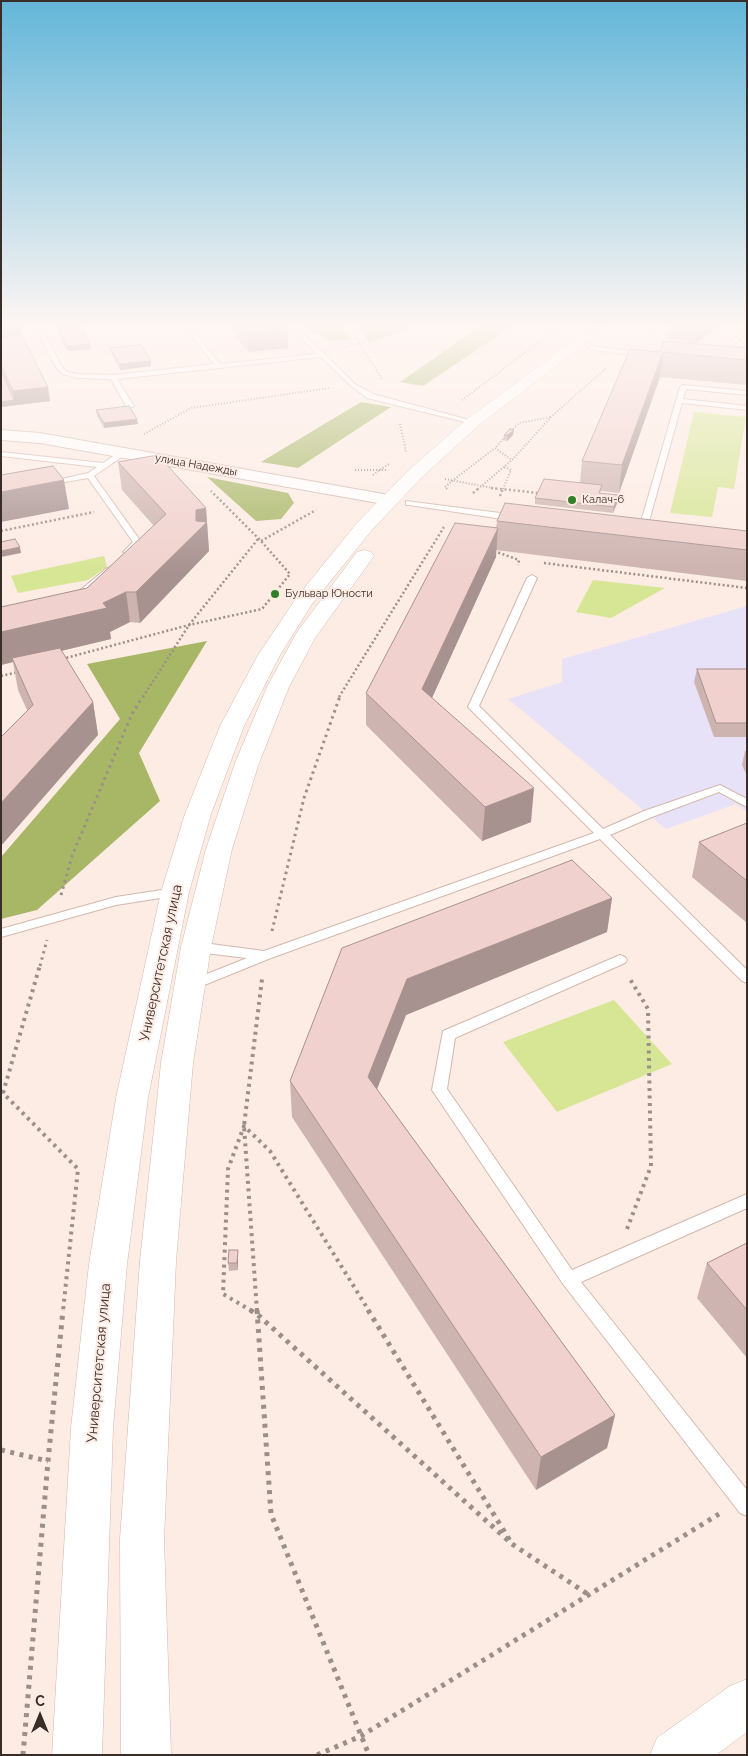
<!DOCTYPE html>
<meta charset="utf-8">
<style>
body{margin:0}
#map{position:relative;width:748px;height:1756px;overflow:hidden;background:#fdece4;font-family:Raleway,sans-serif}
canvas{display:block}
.frame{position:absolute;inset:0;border:2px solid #382d29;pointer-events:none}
.north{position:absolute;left:15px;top:1691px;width:50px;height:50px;-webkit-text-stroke:4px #fdece4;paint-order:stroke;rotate:0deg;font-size:14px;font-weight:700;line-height:20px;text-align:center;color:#382d29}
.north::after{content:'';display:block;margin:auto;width:18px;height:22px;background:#382d29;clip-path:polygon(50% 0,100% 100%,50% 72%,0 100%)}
</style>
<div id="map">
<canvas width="748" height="1756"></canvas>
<div class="frame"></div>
<div class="north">С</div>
</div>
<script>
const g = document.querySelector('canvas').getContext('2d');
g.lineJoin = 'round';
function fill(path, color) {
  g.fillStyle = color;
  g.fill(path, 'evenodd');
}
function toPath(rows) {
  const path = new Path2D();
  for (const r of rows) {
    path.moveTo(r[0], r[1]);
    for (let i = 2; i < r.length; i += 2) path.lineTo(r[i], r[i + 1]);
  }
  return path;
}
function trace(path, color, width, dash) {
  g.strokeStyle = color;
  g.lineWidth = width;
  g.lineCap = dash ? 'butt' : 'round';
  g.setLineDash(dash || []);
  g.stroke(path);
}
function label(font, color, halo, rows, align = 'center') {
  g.font = font + ' Raleway,sans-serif';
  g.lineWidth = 4;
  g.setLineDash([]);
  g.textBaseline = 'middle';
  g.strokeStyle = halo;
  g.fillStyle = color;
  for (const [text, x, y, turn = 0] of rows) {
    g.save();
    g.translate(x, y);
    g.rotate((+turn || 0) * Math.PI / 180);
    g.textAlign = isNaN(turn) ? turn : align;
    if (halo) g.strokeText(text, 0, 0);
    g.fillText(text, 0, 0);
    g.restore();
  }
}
const education = toPath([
 [747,606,747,812,736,804,666,829,508,699,562,682,562,659]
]);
const green = toPath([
 [694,412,746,417,734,489,718,487,712,517,670,513],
 [104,556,107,567,88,580,18,593,11,576],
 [593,580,665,588,611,618,576,612],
 [614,1000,672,1064,557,1112,503,1042]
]);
const forest = toPath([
 [304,327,342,327,351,339,332,341],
 [358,327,413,327,369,343],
 [479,327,511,327,423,386,400,382],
 [361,402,391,407,298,468,261,462],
 [207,477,288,493,294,503,281,519,256,521],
 [207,641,139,753,160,801,37,910,1,919,1,857,120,719,87,664]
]);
const pathFar4 = toPath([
 [349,327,382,379],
 [644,337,658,327],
 [342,349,405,327],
 [462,400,559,327],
 [400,424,406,452],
 [511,431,519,423,551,417],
 [144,434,191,408,330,388],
 [505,437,495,448,512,460],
 [355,470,386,470],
 [373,475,390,463],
 [445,479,498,489],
 [447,489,445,487,452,481,495,448],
 [478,489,512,460,551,417,605,369],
 [503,489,511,470,504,467]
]);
const pathFar3 = toPath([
 [491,488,539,493],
 [473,493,479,488],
 [500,496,503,488],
 [1,531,94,512],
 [261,541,316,510],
 [494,551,519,560,518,565],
 [544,563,747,588],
 [62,659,189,625,262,609,290,574,261,541,211,491],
 [1,676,18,672],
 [143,697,189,625,258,539],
 [339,697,444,527]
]);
const pathFar2 = toPath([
 [61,895,72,856,132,714,143,696],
 [272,931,304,798,340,696],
 [40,966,47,940]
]);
const pathFar1 = toPath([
 [1,1091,78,1169,63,1311],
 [3,1093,40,965],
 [627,1229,651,1166,648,1009,630,979],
 [252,1311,223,1294,228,1169,244,1126,270,1151,369,1311],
 [257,1311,244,1126,262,979]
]);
const path = toPath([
 [250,1310,258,1315,512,1544],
 [257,1310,271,1514,369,1755],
 [368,1310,512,1544],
 [1,1450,48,1461],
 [512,1544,589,1595],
 [23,1755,48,1461,63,1310],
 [317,1755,361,1736,719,1514]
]);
const lane = toPath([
 [35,327,41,327,62,367,67,372,77,374,113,375,214,364,184,327,190,327,220,364,317,354,291,327,297,327,355,384,373,394,477,422,473,424,367,398,351,386,321,357,117,379,134,406,130,408,126,406,111,379,77,378,63,374,57,369,35,327],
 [747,328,747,333,716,359,712,359,712,357,747,328],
 [591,346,644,353,647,355,644,357,589,349,589,347,591,346],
 [683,385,747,391,747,395,686,389,683,399,747,406,747,410,682,403,646,532,639,534,638,532,680,387,683,385],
 [122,450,129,452,94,476,142,543,127,555,123,552,133,542,88,478,48,485,44,483,88,473,97,467,1,456,1,452,103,463,122,450],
 [406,501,516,515,520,518,516,521,409,505,406,505,406,501],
 [107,568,112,571,110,573,78,601,72,601,72,597,107,568],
 [532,575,537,578,479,706,603,829,644,811,720,785,747,799,747,807,719,792,652,817,610,835,747,970,747,983,742,981,600,839,271,958,197,988,187,988,185,985,187,982,247,958,196,952,191,950,189,947,191,944,196,942,264,951,594,833,468,707,527,578,532,575],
 [175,888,179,889,181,892,179,895,116,905,1,937,1,929,116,897,175,888],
 [620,955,625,957,627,960,625,963,455,1038,447,1089,572,1270,747,1194,747,1208,581,1282,747,1490,747,1516,740,1513,563,1284,432,1090,443,1031,620,955]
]);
const street = toPath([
 [1,430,40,433,389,495,395,496,398,500,395,504,389,505,40,443,1,440,1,430]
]);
const secondary = toPath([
 [592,327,607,327,479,425,421,478,371,531,312,604,280,655,244,726,211,814,189,892,148,1098,127,1264,113,1428,102,1755,52,1755,71,1428,89,1264,116,1098,161,892,185,814,220,726,258,655,297,597,357,523,409,470,467,419,592,327],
 [364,550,371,552,374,556,315,638,289,687,259,763,232,849,211,947,193,1063,176,1261,164,1539,171,1755,121,1755,120,1539,140,1261,161,1063,181,947,206,849,235,763,267,687,297,632,357,552,364,550],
 [747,1679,747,1732,716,1755,650,1755,657,1738,730,1686,747,1679]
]);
const wall = toPath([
 [1,327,20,328,22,335,50,401,1,407],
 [228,327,287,327,288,348,248,352],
 [668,327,718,327,696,343,667,338],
 [58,328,91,349,67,351,58,333],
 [110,348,151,366,120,370,111,353],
 [747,348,747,385,660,377,619,493,601,491,600,493,618,501,613,513,535,504,535,498,580,483,582,461,660,352],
 [96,410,138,424,104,428,97,416],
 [514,430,513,435,507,441,503,440,504,435],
 [118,462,206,508,209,551,140,623,130,622,110,632,111,639,61,651,93,702,98,735,27,710,18,690,13,662,1,665,1,607,87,588,154,526,122,490],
 [497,521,747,531,747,581,496,550,496,557,432,698,531,822,482,841,366,725,366,693,496,528],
 [697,669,747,669,747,737,714,737,694,682],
 [745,751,747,751,747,776,742,765],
 [747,823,747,923,692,877,699,842],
 [612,898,607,932,406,1015,377,1089,615,1415,607,1448,536,1490,292,1117,290,1081,342,948],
 [747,1243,747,1358,697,1298,707,1263],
 [238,1257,238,1270,229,1271,228,1263]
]);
const shadedWall = toPath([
 [287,327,288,348,248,352,247,331],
 [698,327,718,327,696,343],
 [20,328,22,337,1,340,1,330],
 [90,344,91,349,67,351,67,346],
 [663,352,660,377,619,493,622,465],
 [151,361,151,366,120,370,120,364],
 [48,387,50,401,1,407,1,402,14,400,13,391],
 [137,419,138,424,104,428,104,423],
 [514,430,513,435,507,441,508,435],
 [64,480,69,509,1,522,1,492],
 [618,495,618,501,613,513,614,507],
 [206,508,209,551,140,623,136,592,196,521,196,510],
 [498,528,496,557,421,722,422,689],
 [20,547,21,553,1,557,1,551],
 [126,592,130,622,110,632,111,639,14,662,12,658,13,662,1,665,1,632,103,603],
 [93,702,98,735,1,846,1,803],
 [534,788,531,822,482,841,485,807],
 [612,898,607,932,406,1015,368,1112,368,1077,407,979],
 [238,1250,238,1270,237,1263],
 [615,1415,607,1448,536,1490,541,1457]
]);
const building = toPath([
 [1,327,20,327,20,328,1,330,1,327],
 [71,327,82,327,90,344,67,346,58,328,71,327],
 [243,327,287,327,247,331,243,327],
 [22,335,48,387,13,391,1,365,1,338,22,335],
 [664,341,747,348,747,360,663,352,622,465,582,461,630,349,660,352,664,341],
 [141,345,151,361,120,364,110,348,141,345],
 [1,370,14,400,1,402,1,370],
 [129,406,137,419,104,423,96,410,129,406],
 [510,429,514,430,508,435,504,435,510,429],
 [158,455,206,508,196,510,196,521,207,522,136,592,126,592,103,603,107,608,1,632,1,607,87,588,166,514,118,462,158,455],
 [53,466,64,480,1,492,1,475,53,466],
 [544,479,602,485,599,493,618,495,614,507,535,498,544,479],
 [505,503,747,531,747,550,497,521,505,503],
 [455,523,498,528,422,689,534,788,485,807,366,693,455,523],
 [15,539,20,547,1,551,1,542,15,539],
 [60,648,93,702,1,803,1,737,33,705,12,658,60,648],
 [697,669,747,669,747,723,716,723,697,669],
 [747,823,747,881,699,842,747,823],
 [572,860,612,898,407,979,368,1077,615,1415,541,1457,290,1081,342,948,572,860],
 [747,1243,747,1310,707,1263,747,1243],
 [229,1250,238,1250,237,1263,228,1263,229,1250]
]);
const markers = [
 [572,500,5,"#317f28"],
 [275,594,5,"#317f28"]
];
const farStreetnames = [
 ["улица Надежды",196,465,10]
];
const farPoinames = [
 ["Калач-6",582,500],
 ["Бульвар Юности",285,594]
];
const streetNames = [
 ["Университетская улица",161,963,-78],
 ["Университетская улица",99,1363,-85]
];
fill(education, '#e7e2f8');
fill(green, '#d6e694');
fill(forest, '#a8b766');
trace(lane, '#d3b8ac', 2);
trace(street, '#d3b8ac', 2);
trace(secondary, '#d3b8ac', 1);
trace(pathFar4, '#9c8e88', 2, [1, 2]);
trace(pathFar3, '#9c8e88', 2.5, [2, 2.5]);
trace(pathFar2, '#9c8e88', 3, [2.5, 4]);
trace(pathFar1, '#9c8e88', 4, [3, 4.5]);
trace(path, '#9c8e88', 5, [4, 5.5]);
fill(lane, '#fff');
fill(street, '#fff');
fill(secondary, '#fff');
fill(wall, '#ceb4b0');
fill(shadedWall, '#a89290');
fill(building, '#f0d1cd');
trace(building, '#a89290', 1);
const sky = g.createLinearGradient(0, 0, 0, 572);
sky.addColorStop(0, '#63b6d9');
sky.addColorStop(0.57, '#fef6f3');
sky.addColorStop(1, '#fef6f300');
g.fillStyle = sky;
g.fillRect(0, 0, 748, 572);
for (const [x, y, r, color] of markers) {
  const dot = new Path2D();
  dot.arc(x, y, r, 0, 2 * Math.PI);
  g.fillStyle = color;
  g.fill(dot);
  trace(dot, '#fdece4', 2);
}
label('11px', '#382d29', '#fdece4', farStreetnames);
label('11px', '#382d29', '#fdece4', farPoinames, 'left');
label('14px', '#382d29', '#fdece4', streetNames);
</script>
